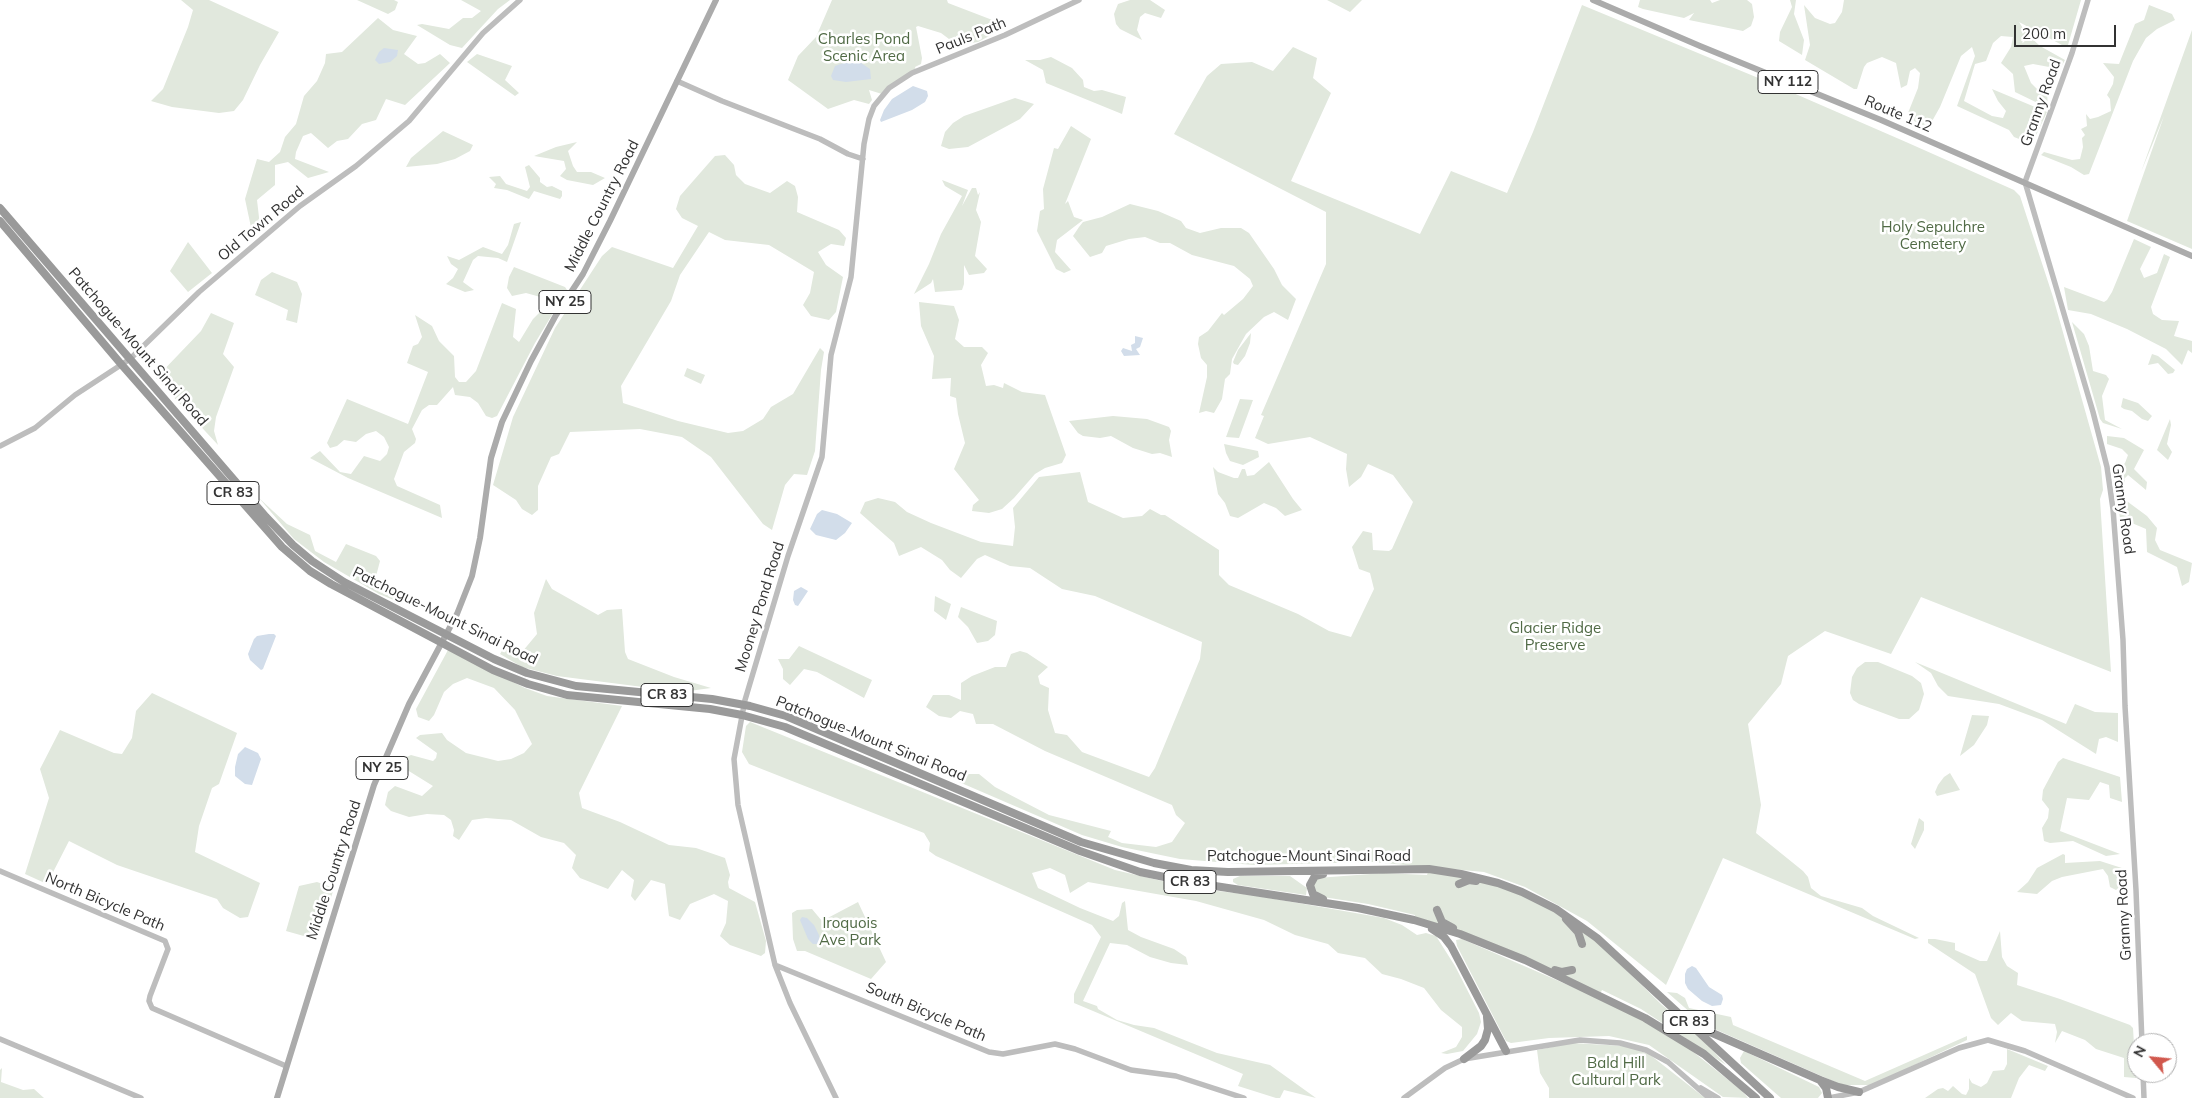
<!DOCTYPE html>
<style>
body{margin:0}
#map{position:relative;width:2192px;height:1098px;overflow:hidden;background:#fff;font-family:Mulish,sans-serif}
canvas{display:block}
.north{position:absolute;left:2127px;top:1033px;width:50px;height:50px;box-sizing:border-box;background:#fff;border:1px solid #adadad;border-radius:50%;rotate:298deg;font-size:14px;font-weight:700;line-height:20px;text-align:center;color:#333}
.north::after{content:'';display:block;margin:auto;width:18px;height:22px;background:#d1584d;clip-path:polygon(50% 0,100% 100%,50% 72%,0 100%)}
.scale{position:absolute;left:2014px;top:25px;width:102px;height:22px;box-sizing:border-box;border:2px solid #333;border-top:0;padding-left:6px;font-size:15px;line-height:18px;white-space:nowrap;color:#333;-webkit-text-stroke:4px #fff;paint-order:stroke}
</style>
<div id="map">
<canvas width="2192" height="1098"></canvas>
<div class="north">N</div>
<div class="scale">200 m</div>
</div>
<script>
const g = document.querySelector('canvas').getContext('2d');
g.lineJoin = 'round';
function fill(path, color) {
  g.fillStyle = color;
  g.fill(path, 'evenodd');
}
function toPath(rows) {
  const path = new Path2D();
  for (const r of rows) {
    path.moveTo(r[0], r[1]);
    for (let i = 2; i < r.length; i += 2) path.lineTo(r[i], r[i + 1]);
  }
  return path;
}
function trace(path, color, width, dash) {
  g.strokeStyle = color;
  g.lineWidth = width;
  g.lineCap = dash ? 'butt' : 'round';
  g.setLineDash(dash || []);
  g.stroke(path);
}
function label(font, color, halo, rows, align = 'center') {
  g.font = font + ' Mulish,sans-serif';
  g.lineWidth = 5;
  g.setLineDash([]);
  g.textBaseline = 'middle';
  g.strokeStyle = halo;
  g.fillStyle = color;
  for (const [text, x, y, turn = 0] of rows) {
    g.save();
    g.translate(x, y);
    g.rotate((+turn || 0) * Math.PI / 180);
    g.textAlign = isNaN(turn) ? turn : align;
    if (halo) g.strokeText(text, 0, 0);
    g.fillText(text, 0, 0);
    g.restore();
  }
}
const green = toPath([
 [181,0,209,0,279,32,260,65,243,100,234,111,219,113,172,107,151,101,163,89,188,27,193,10],
 [357,0,394,0,398,2,395,10,388,14],
 [461,0,510,0,498,9,462,48,450,45,417,25,422,24,449,29,463,18,472,18,481,11],
 [832,0,947,0,948,3,1008,26,978,42,957,45,941,33,918,26,916,27,922,58,921,64,915,67,916,71,882,94,869,90,872,100,869,104,854,100,828,109,788,80,798,56,816,37],
 [1130,0,1150,0,1165,10,1161,18,1145,13,1140,17,1137,30,1142,40,1120,29,1116,24,1114,14,1118,4],
 [1327,0,1362,0,1350,12],
 [1640,0,1710,0,1712,3,1720,0,1747,0,1752,4,1754,17,1751,26,1743,31,1689,20,1694,13,1684,18,1643,9,1638,7],
 [1790,0,1796,0,1794,14,1804,40,1802,55,1779,41,1780,32,1792,7],
 [1844,0,2081,0,2068,45,2062,45,2019,22,2026,33,2040,46,2065,60,2060,69,2033,64,2024,66,2031,83,2039,91,2047,92,2048,108,2015,92,2013,74,2001,63,2011,47,2013,37,2001,36,1993,43,1986,61,1975,64,1964,101,1992,116,2003,118,2006,111,1998,101,1992,89,2047,112,2032,144,2014,137,2009,130,1957,106,1975,56,1972,47,1961,56,1940,107,1931,123,1923,125,1914,121,1908,113,1918,88,1920,73,1915,68,1910,71,1907,85,1901,88,1896,63,1882,57,1867,63,1864,67,1857,89,1854,89,1805,60,1810,45,1804,5,1815,18,1830,24,1835,23,1842,12],
 [1582,5,1768,82,1906,142,2014,190,2020,196,2053,297,2101,467,2103,490,2100,499,2111,672,1921,597,1891,654,1825,631,1788,656,1781,684,1748,724,1761,805,1756,833,1803,871,1808,877,1811,888,1821,896,1862,908,1873,916,1919,938,1915,939,1723,858,1666,985,1587,921,1525,887,1484,872,1372,862,1254,865,1180,859,1122,847,1082,835,959,782,969,774,979,774,995,787,1049,815,1111,831,1108,837,1122,843,1156,847,1172,842,1185,823,1176,815,1172,805,1045,751,993,724,976,724,973,714,960,711,951,718,939,716,926,707,933,695,949,695,961,700,961,683,972,676,995,667,1006,667,1011,654,1020,651,1027,653,1048,667,1038,676,1040,684,1049,688,1048,710,1055,733,1067,735,1082,752,1149,777,1155,768,1200,659,1202,642,1095,596,1062,589,1030,568,1010,566,985,555,977,559,961,578,950,570,942,560,921,547,899,556,894,543,860,513,865,502,878,498,895,502,907,512,931,523,981,542,1013,546,1015,527,1013,508,1039,477,1080,472,1088,502,1123,518,1142,516,1150,509,1161,515,1165,515,1219,550,1219,575,1229,585,1298,614,1329,631,1351,637,1374,589,1370,573,1359,569,1352,547,1363,531,1372,533,1373,550,1389,551,1392,549,1413,502,1393,475,1368,464,1361,477,1349,487,1346,469,1347,454,1310,437,1268,444,1255,438,1264,416,1261,415,1326,264,1326,212,1174,134,1207,76,1221,64,1252,62,1273,71,1293,47,1317,58,1313,78,1331,93,1291,181,1420,234,1451,171,1507,193,1533,132],
 [2149,5,2172,14,2175,20,2157,29,2146,38,2133,61,2089,174,2084,175,2071,167,2041,155,2044,152,2072,160,2080,159,2083,147,2082,138,2085,135,2081,129,2087,126,2086,114,2090,119,2098,117,2111,111,2110,99,2107,95,2113,84,2114,77,2103,63,2119,64,2135,24,2144,20],
 [378,18,393,30,417,36,404,54,418,64,425,63,440,54,450,63,405,105,386,99,376,120,362,124,348,139,337,141,328,148,311,133,303,136,296,152,295,159,329,172,308,178,288,162,275,165,275,185,257,200,260,226,252,232,245,199,257,159,269,162,280,152,285,137,296,124,304,96,317,81,325,63,326,54,342,52],
 [2192,30,2192,249,2127,221,2164,116,2141,172],
 [477,54,512,66,505,80,519,93,515,96,467,62],
 [1051,57,1072,68,1083,80,1084,87,1094,91,1102,90,1126,97,1122,114,1046,83,1043,70,1025,60,1040,60],
 [1015,98,1034,104,1020,119,968,147,949,149,941,146,945,132,953,123,964,116],
 [1071,126,1091,139,1065,204,1068,201,1074,217,1083,220,1057,240,1055,252,1071,270,1064,273,1056,269,1037,231,1040,211,1044,209,1043,189,1054,148,1058,149],
 [443,131,473,145,470,151,455,159,437,164,406,167,411,158],
 [577,142,568,151,573,166,577,172,591,172,605,178,593,185,567,180,560,176,566,169,564,161,534,156,556,147],
 [725,155,734,165,736,175,745,184,770,193,787,181,795,186,798,197,797,212,839,230,846,238,844,246,831,244,818,252,826,265,843,277,836,312,829,320,811,316,803,305,810,293,814,272,769,245,725,240,709,232,680,275,671,301,621,386,623,403,678,421,728,433,743,431,763,419,771,407,793,394,820,348,824,352,821,370,815,451,807,475,794,474,785,485,772,530,763,524,711,457,682,437,640,429,570,432,559,454,551,457,538,486,538,510,532,515,522,509,516,500,493,485,513,417,555,328,602,256,612,247,673,268,698,226,682,218,676,209,680,196,715,156],
 [529,165,540,178,540,182,547,187,552,186,562,191,562,196,560,199,534,191,529,199,507,190,494,188,496,184,489,177,500,176,506,184,527,191,530,187,525,167],
 [942,180,968,190,962,206,972,188,976,188,978,195,980,192,976,210,981,222,975,256,987,269,984,273,969,275,964,265,964,284,962,290,935,292,933,279,931,283,914,294,929,264,941,234,962,196,945,186],
 [1130,204,1158,211,1181,221,1186,228,1200,233,1221,228,1241,228,1249,233,1274,269,1282,285,1296,299,1288,320,1274,312,1264,317,1246,334,1232,359,1230,374,1225,379,1222,399,1214,413,1206,411,1199,413,1207,377,1207,365,1201,358,1198,344,1199,337,1208,331,1222,313,1224,315,1243,299,1253,286,1250,279,1234,266,1192,255,1170,243,1160,243,1145,237,1129,239,1106,246,1102,253,1090,257,1073,236,1079,227,1083,222,1102,217],
 [521,222,507,262,498,258,478,256,473,260,463,282,474,290,465,292,446,284,453,278,458,269,451,264,447,256,459,260,483,247,502,254,508,245,514,224],
 [2134,239,2151,247,2140,269,2144,278,2157,273,2164,254,2170,257,2151,307,2153,314,2162,320,2179,321,2174,336,2192,341,2192,353,2188,350,2182,365,2166,349,2127,329,2091,314,2068,310,2064,287,2104,302,2107,300,2112,292],
 [188,242,212,273,188,292,170,271],
 [514,267,565,287,567,290,535,343,497,416,492,418,486,416,478,403,470,397,455,395,453,387,437,405,429,405,422,410,412,429,416,439,415,443,404,452,394,479,397,486,440,505,442,518,348,478,310,458,320,451,340,472,351,474,364,456,380,461,387,454,389,447,384,437,376,431,366,434,356,442,344,440,337,446,330,448,327,443,347,399,408,424,428,372,407,363,413,346,418,344,422,337,415,315,432,326,439,341,454,356,455,377,459,382,466,382,476,371,502,303,516,309,513,337,519,342,533,319,544,308,544,298,526,293,512,296,507,288,509,277],
 [272,272,297,282,302,294,297,323,286,320,288,310,255,295,261,280],
 [919,302,954,306,959,320,955,339,964,347,982,347,988,353,981,365,986,386,994,385,1003,388,1004,383,1022,392,1045,395,1066,455,1062,463,1045,468,1035,474,1014,498,1002,509,989,513,972,511,973,505,979,500,954,469,965,443,958,414,956,398,950,396,951,378,932,379,934,356,921,326],
 [211,313,234,323,223,354,234,367,216,417,214,431,218,445,156,378,201,331],
 [2072,322,2084,334,2089,346,2093,371,2106,375,2109,379,2102,396,2105,420,2122,429,2103,423,2100,419],
 [1251,333,1250,343,1245,356,1238,365,1234,364,1233,362,1238,350],
 [2152,354,2158,356,2175,370,2173,373,2168,374,2158,363,2148,365],
 [687,368,705,375,701,384,684,376],
 [2123,398,2138,403,2152,416,2148,421,2142,419,2132,411,2124,409,2121,407],
 [1240,399,1253,400,1239,438,1226,437],
 [1113,416,1147,419,1169,427,1171,431,1169,440,1172,457,1160,453,1152,454,1133,448,1111,436,1100,438,1083,436,1078,433,1069,421],
 [2170,419,2171,425,2167,444,2172,452,2168,460,2157,450],
 [2107,436,2124,438,2144,450,2134,469,2147,482,2146,490,2128,475,2125,478,2124,499,2147,516,2157,528,2155,540,2160,550,2192,563,2189,582,2182,586,2177,567,2147,552,2146,529,2120,518,2112,471,2120,468,2125,463,2128,455,2122,449,2107,444],
 [1224,444,1258,451,1259,457,1243,465,1230,461,1226,453],
 [1269,462,1293,499,1302,510,1285,516,1276,508,1264,503,1238,518,1230,516,1225,503,1218,494,1213,467,1218,472,1234,478,1238,478,1242,469,1245,469,1247,476,1254,475],
 [259,498,287,524,310,535,315,551,336,562,346,544,376,556,380,561,375,580,401,603,379,594,324,562,294,539],
 [546,579,552,589,598,615,607,610,622,609,625,652,628,659,674,677,711,688,682,692,557,676,522,667,500,654,503,649,522,652,537,634,534,613],
 [935,596,951,604,946,620,934,611],
 [961,607,997,621,995,635,988,641,977,643,968,627,958,617],
 [799,646,872,680,864,698,817,672,804,669,790,685,783,679,783,669,778,659,789,659],
 [448,650,525,688,547,696,622,706,579,793,582,808,620,822,669,845,696,848,725,858,730,875,728,882,729,888,755,902,766,941,765,953,761,956,730,945,720,936,726,923,728,901,714,894,690,904,680,920,669,916,665,884,651,880,635,901,631,896,634,880,622,870,608,889,580,878,572,868,576,855,564,843,541,837,511,820,486,818,472,820,459,840,453,836,454,830,451,820,444,815,427,814,409,817,391,811,385,805,388,792,395,786,422,796,433,786,404,768,404,758,411,755,433,761,436,758,437,753,416,738,420,735,442,733,447,740,466,753,498,761,511,759,524,753,532,744,515,710,494,688,467,678,453,684,444,692,434,715,429,721,418,717,416,709],
 [1865,662,1878,662,1912,676,1921,683,1924,694,1919,710,1909,719,1899,719,1859,704,1853,700,1850,693,1852,677,1857,668],
 [1915,662,2066,724,2075,704,2095,712,2118,713,2118,742,2106,737,2099,739,2096,754,2042,720,1999,704,1948,696,1938,686,1931,673],
 [152,693,237,733,219,784,212,788,199,826,195,852,260,883,248,917,240,918,223,908,217,899,117,865,69,841,47,884,25,874,49,798,40,769,60,730,114,753,122,754,132,738,136,711],
 [1972,715,1989,716,1987,725,1974,745,1960,756],
 [750,722,1115,870,1192,888,1252,895,1384,918,1402,925,1417,935,1426,933,1436,936,1455,966,1479,1013,1481,1022,1477,1034,1463,1051,1447,1054,1441,1053,1456,1047,1462,1037,1462,1027,1441,1010,1424,988,1401,979,1382,974,1365,958,1338,953,1328,944,1295,935,1264,920,1196,901,1088,882,1070,893,1065,875,1050,868,1032,873,1038,888,1080,908,1113,921,1119,916,1122,903,1125,901,1128,930,1141,937,1174,949,1186,957,1188,965,1171,963,1150,957,1127,945,1110,943,1083,1001,1097,1006,1098,1009,1117,1020,1134,1025,1154,1028,1217,1053,1270,1065,1316,1098,1284,1090,1280,1098,1276,1098,1238,1086,1243,1074,1074,1003,1074,994,1101,937,1092,925,936,856,929,851,930,843,924,833,749,764,742,752,746,726],
 [2063,758,2120,777,2122,802,2110,798,2109,785,2100,782,2089,800,2067,798,2060,831,2120,854,2106,856,2073,841,2050,843,2044,841,2042,828,2048,818,2049,809,2042,800,2043,790,2058,762],
 [1950,773,1960,790,1937,796,1935,792,1938,785,1944,777],
 [1919,818,1924,822,1924,830,1915,849,1911,844],
 [2063,854,2065,855,2065,863,2100,861,2125,869,2122,885,2116,890,2110,887,2108,876,2103,869,2062,877,2052,881,2037,894,2017,892,2028,882,2037,868],
 [1429,869,1498,883,1577,922,1662,1005,1700,1036,1726,1065,1641,1009,1602,990,1600,994,1525,960,1414,920,1415,915,1368,904,1323,897,1313,889,1314,882,1317,878,1384,873,1427,875],
 [1240,876,1290,876,1307,888,1306,895,1238,885,1233,882,1233,879],
 [317,882,334,888,318,940,286,931,299,886],
 [858,902,886,962,871,979,805,951,797,951,793,939,792,913,797,910,812,909,822,921],
 [2000,931,2002,957,2007,966,2018,973,2017,985,2060,999,2130,1025,2133,1028,2136,1078,2124,1077,2124,1058,2096,1049,2085,1040,2062,1031,2055,1043,2057,1032,2055,1024,2022,1021,2011,1013,1998,1025,1991,1018,1975,974,1928,943,1928,939,1935,939,1955,943,1955,950,1980,961,1987,961],
 [1462,939,1621,1008,1687,1047,1741,1090,1748,1098,1723,1097,1649,1045,1609,1036,1549,1038,1511,1043,1506,1041,1457,946,1456,940],
 [1667,992,1677,993,1685,998,1689,1008,1731,1017,1733,1025,1865,1081,1967,1036,1967,1040,1872,1085,1842,1085,1710,1027,1701,1022],
 [1572,1043,1625,1046,1649,1054,1705,1098,1549,1098,1549,1088,1540,1073,1537,1050],
 [2007,1049,2048,1066,2045,1071,2029,1065,2019,1078,2011,1098,1925,1098,1938,1089,1943,1088,1948,1091,1953,1086,1962,1094,1966,1095,1969,1089,1969,1078,1972,1083,1981,1087,1987,1083,1993,1071,2004,1070,2007,1064],
 [1744,1051,1819,1087,1822,1093,1818,1098,1781,1098,1741,1063,1740,1058],
 [2,1068,1,1082,23,1090,34,1089,44,1098,0,1098,0,1070]
]);
const water = toPath([
 [384,48,398,50,397,56,390,62,379,64,375,60,379,52],
 [855,59,870,69,871,79,846,82,833,80,831,76,835,66],
 [913,86,927,91,928,96,925,102,912,110,881,122,880,120,884,110,892,99],
 [1135,336,1143,338,1140,347,1136,349,1140,355,1124,356,1121,351,1123,348,1132,351,1131,345,1135,343],
 [822,510,837,514,852,523,845,533,836,540,816,535,810,529,817,514],
 [801,587,808,591,798,606,795,605,793,600,794,591],
 [269,634,274,634,276,636,263,669,261,670,250,660,248,654,254,639,257,636],
 [245,747,258,753,261,759,252,785,245,784,235,776,235,767,238,754],
 [802,917,807,918,814,925,819,935,820,944,813,944,808,939,800,920],
 [1692,966,1696,968,1709,987,1722,995,1723,999,1721,1005,1712,1006,1702,1001,1688,989,1685,983,1685,974,1687,969]
]);
const secondary = toPath([
 [2088,0,2072,53,2025,182,2093,412,2107,467,2113,509,2123,640,2125,706,2136,890,2142,1043],
 [677,81,722,101,820,139,848,154,863,159],
 [0,446,35,428,75,395,130,359,199,292,300,206,356,166,409,121,483,33,520,0],
 [0,871,165,941,168,949,150,996,149,1001,152,1008,286,1066],
 [775,965,989,1052,1003,1054,1055,1044,1075,1049,1131,1070,1176,1076,1244,1098],
 [0,1039,141,1098],
 [2143,1073,2144,1098],
 [1701,1088,1718,1098],
 [836,1098,790,1003,775,965,738,805,734,759,745,700,788,556,822,457,831,355,851,277,864,144,869,119,874,106,889,88,912,73,1005,35,1079,0],
 [1404,1098,1445,1068,1464,1059,1580,1040,1620,1043,1646,1050,1668,1062,1709,1098],
 [1829,1098,1859,1092,1959,1048,1988,1040,2025,1051,2133,1098]
]);
const primary = toPath([
 [1593,0,1700,46,1881,120,2192,256],
 [277,1098,374,785,409,704,457,614,472,576,480,538,491,458,502,422,531,361,556,315,583,274,610,221,716,0]
]);
const highway = toPath([
 [0,208,266,517,293,545,312,561,344,582,494,659,527,673,576,686,712,699,750,706,786,716,1081,842,1154,863,1191,870,1228,872,1429,869,1461,874,1498,883,1522,892,1556,909,1597,938,1770,1098],
 [0,221,121,364,282,547,310,571,331,584,493,670,528,684,567,695,710,709,742,715,785,727,1080,851,1140,872,1189,882,1358,908,1414,920,1460,934,1525,960,1645,1018,1704,1054,1756,1098],
 [1459,884,1469,880,1476,881],
 [1323,899,1313,894,1310,885,1315,876,1323,874],
 [1437,910,1442,922,1453,928],
 [1566,919,1578,932,1582,944],
 [1432,929,1444,937,1451,946,1506,1051],
 [1555,970,1562,972,1572,970],
 [1695,1023,1710,1032,1820,1080,1838,1087,1859,1092],
 [1464,1059,1481,1046,1485,1040,1488,1029,1487,1017],
 [1820,1080,1826,1088,1828,1098]
]);
const shields = [
 [1788,82,60],
 [565,302,52],
 [233,493,52],
 [667,695,52],
 [382,768,52],
 [1190,882,52],
 [1689,1022,52]
];
const shieldNames = [
 ["NY 112",1788,82],
 ["NY 25",565,302],
 ["CR 83",233,493],
 ["CR 83",667,695],
 ["NY 25",382,768],
 ["CR 83",1190,882],
 ["CR 83",1689,1022]
];
const streetNames = [
 ["Pauls Path",971,36,-22],
 ["Granny Road",2041,103,-70],
 ["Route 112",1898,114,23],
 ["Middle Country Road",602,206,-63],
 ["Old Town Road",261,224,-40],
 ["Patchogue-Mount Sinai Road",138,347,49],
 ["Granny Road",2123,509,82],
 ["Mooney Pond Road",760,607,-73],
 ["Patchogue-Mount Sinai Road",445,616,26],
 ["Patchogue-Mount Sinai Road",871,739,22],
 ["Patchogue-Mount Sinai Road",1309,856],
 ["Middle Country Road",334,870,-72],
 ["North Bicycle Path",105,902,23],
 ["Granny Road",2124,915,-93],
 ["South Bicycle Path",926,1012,23]
];
const parkNames = [
 ["Charles Pond",864,39],
 ["Scenic Area",864,56],
 ["Holy Sepulchre",1933,227],
 ["Cemetery",1933,244],
 ["Glacier Ridge",1555,628],
 ["Preserve",1555,645],
 ["Iroquois",850,923],
 ["Ave Park",850,940],
 ["Bald Hill",1616,1063],
 ["Cultural Park",1616,1080]
];
fill(green, '#e1e8dd');
fill(water, '#d2ddea');
trace(secondary, '#bdbdbd', 5.5);
trace(primary, '#ababab', 6);
trace(highway, '#9a9a9a', 8);
for (const [x, y, w] of shields) {
  const box = new Path2D();
  box.roundRect(x - w / 2, y - 11.5, w, 23, 4);
  g.fillStyle = '#fff';
  g.fill(box);
  trace(box, '#333', 1);
}
label('bold 14px', '#333', null, shieldNames);
label('15px', '#333', '#fff', streetNames);
label('15px', '#506a45', '#fff', parkNames);
</script>
